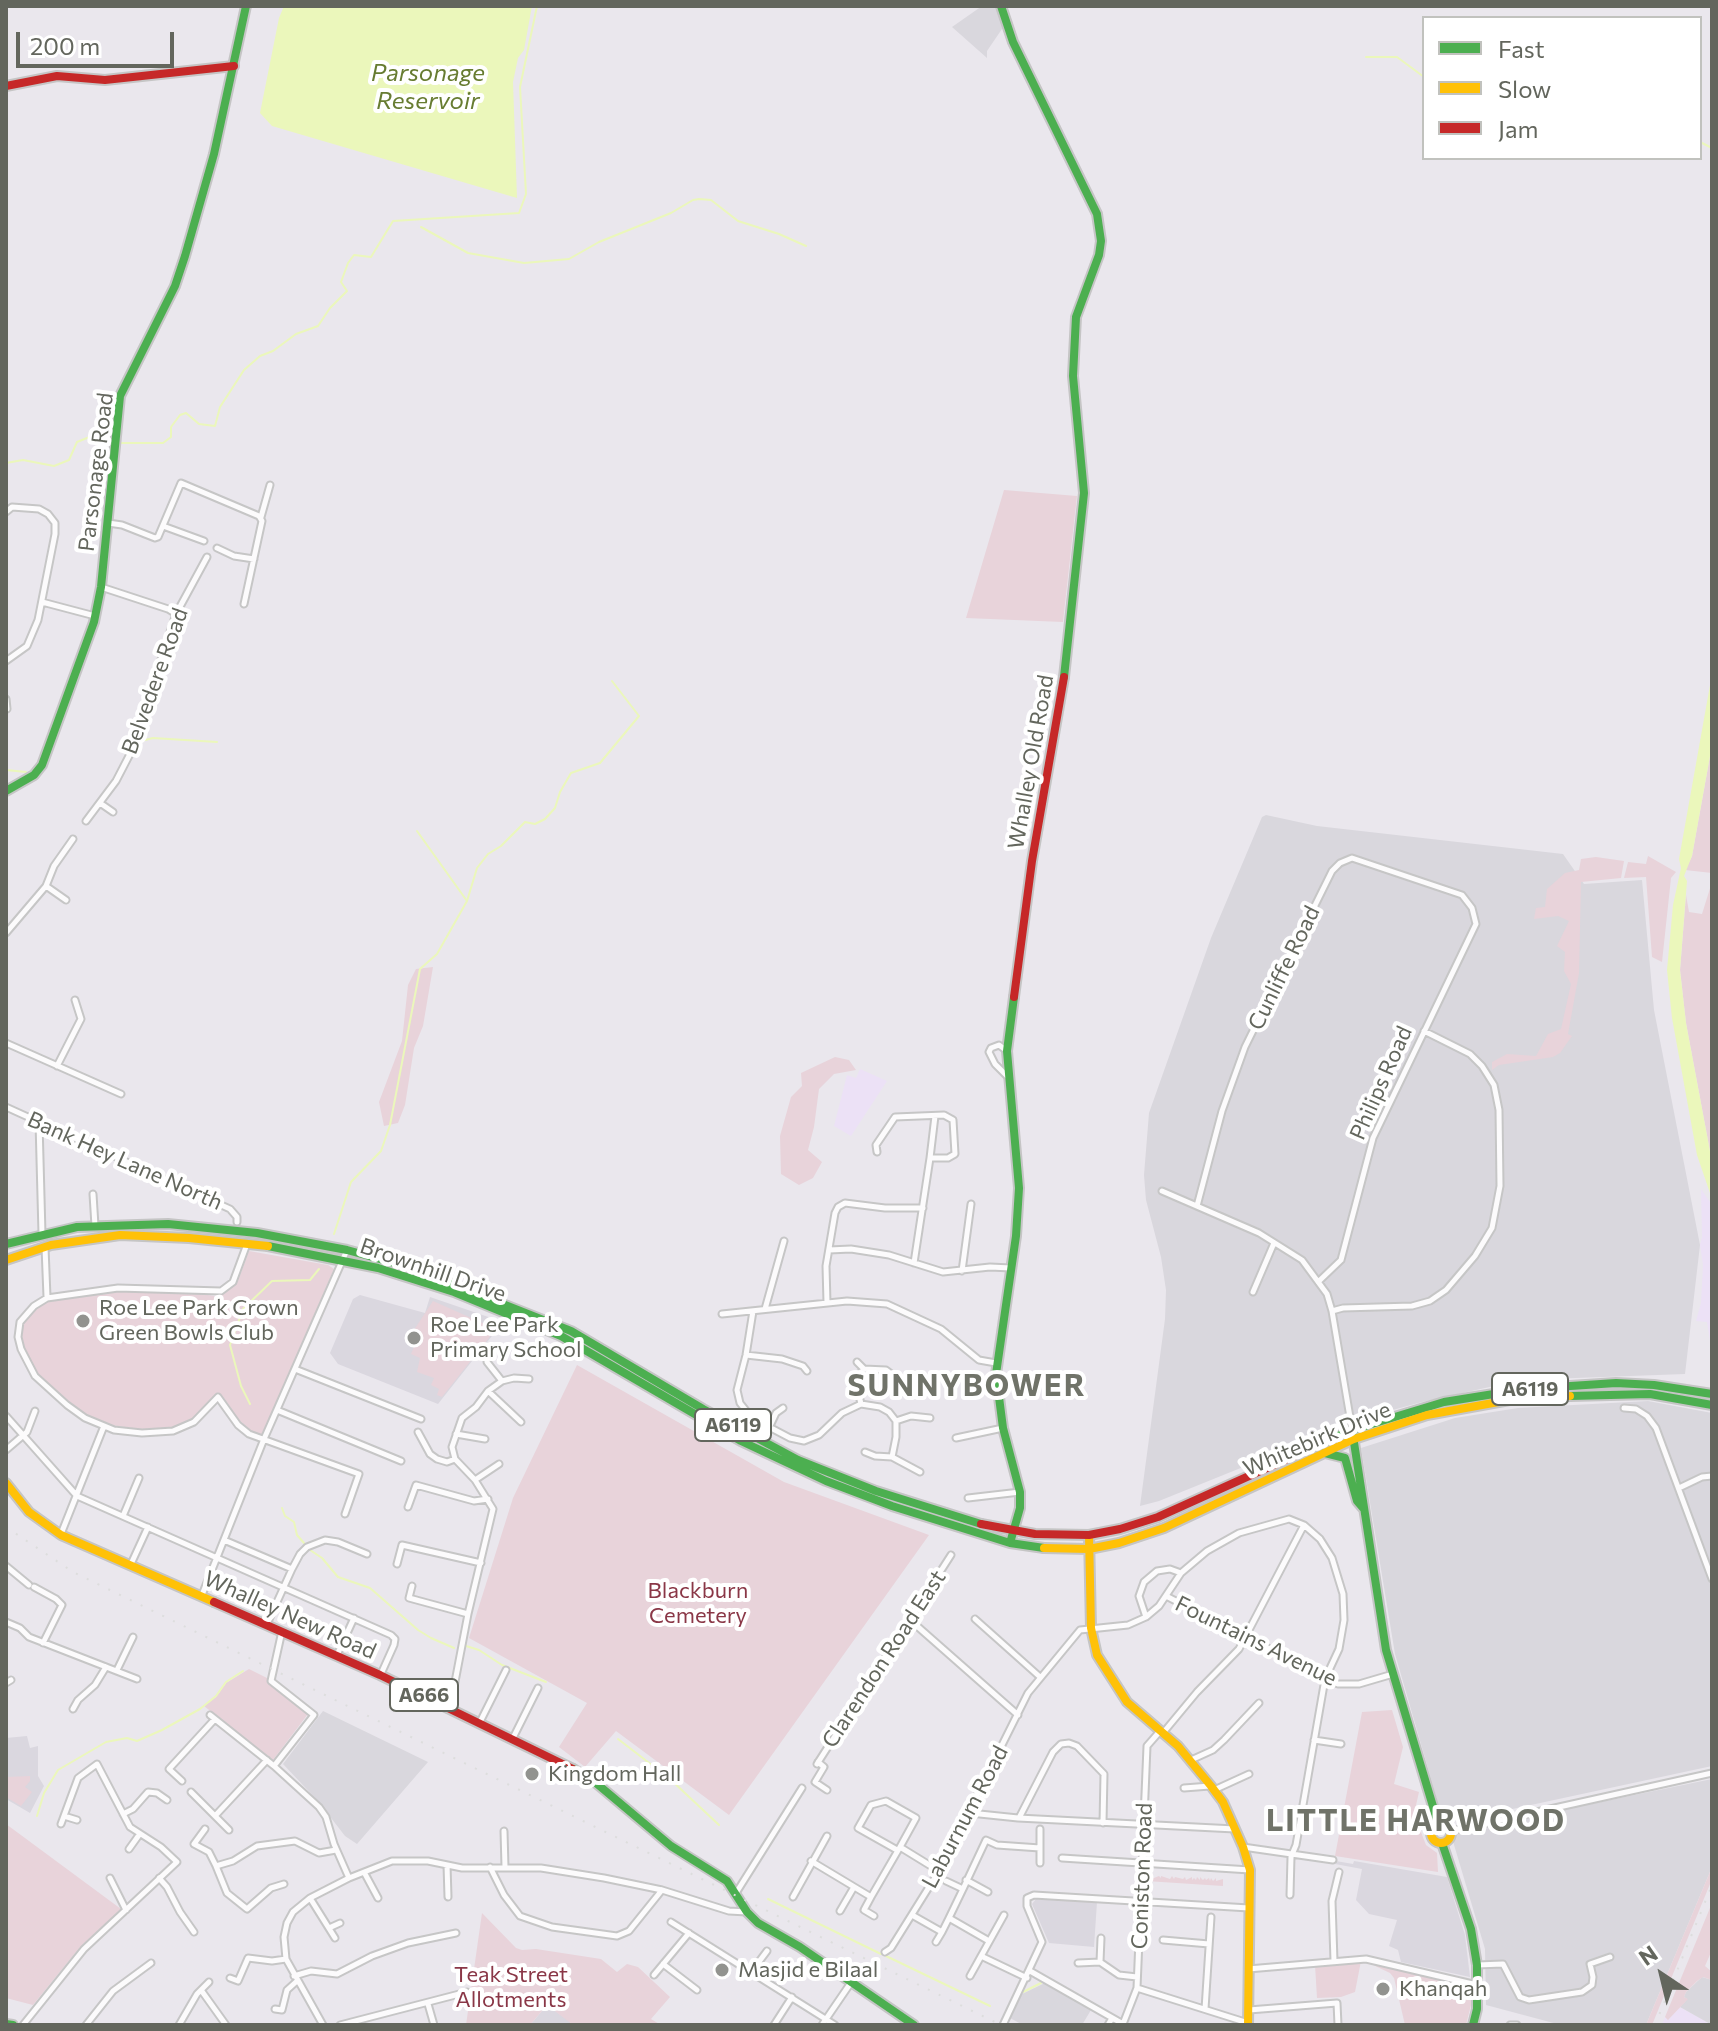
<!DOCTYPE html>
<style>
body{margin:0}
#map{position:relative;width:1718px;height:2031px;overflow:hidden;background:#eae7ed;font-family:Commissioner,sans-serif}
canvas{display:block}
.frame{position:absolute;inset:0;border:8px solid #63665d;pointer-events:none}
.legend{position:absolute;left:1422px;top:16px;width:280px;height:144px;box-sizing:border-box;background:#fff;border:2px solid #c1c2be;margin:0;padding:10px 14px;list-style:none;font-size:24px;color:#63665d}
.legend li{display:flex;align-items:center;gap:16px;height:40px}
.legend b{width:40px;border:2px solid #c1c2be}
.north{position:absolute;left:1622px;top:1935px;width:80px;height:80px;-webkit-text-stroke:6px #fff;paint-order:stroke;rotate:325deg;font-size:22px;font-weight:700;line-height:32px;text-align:center;color:#63665d}
.north::after{content:'';display:block;margin:auto;width:28px;height:36px;background:#63665d;clip-path:polygon(50% 0,100% 100%,50% 72%,0 100%)}
.scale{position:absolute;left:16px;top:32px;width:158px;height:36px;box-sizing:border-box;border:4px solid #63665d;border-top:0;padding-left:10px;font-size:24px;line-height:28px;white-space:nowrap;color:#63665d;-webkit-text-stroke:6px #fff;paint-order:stroke}
</style>
<div id="map">
<canvas width="1718" height="2031"></canvas>
<div class="frame"></div>
<ul class="legend">
<li><b style="height:10px;background:#4caf50"></b>Fast</li>
<li><b style="height:10px;background:#ffc107"></b>Slow</li>
<li><b style="height:10px;background:#c62828"></b>Jam</li>
</ul>
<div class="north">N</div>
<div class="scale">200 m</div>
</div>
<script>
const g = document.querySelector('canvas').getContext('2d');
g.lineJoin = 'round';
function fill(path, color) {
  g.fillStyle = color;
  g.fill(path, 'evenodd');
}
function toPath(rows) {
  const path = new Path2D();
  for (const r of rows) {
    if (r.length === 3) {
      path.moveTo(r[0] + r[2], r[1]);
      path.arc(r[0], r[1], r[2], 0, 2 * Math.PI);
      continue;
    }
    path.moveTo(r[0], r[1]);
    for (let i = 2; i < r.length; i += 2) path.lineTo(r[i], r[i + 1]);
  }
  return path;
}
function trace(path, color, width, dash) {
  g.strokeStyle = color;
  g.lineWidth = width;
  g.lineCap = dash ? 'butt' : 'round';
  g.setLineDash(dash || []);
  g.stroke(path);
}
function label(font, color, halo, rows, align = 'center') {
  g.font = font + ' Commissioner,sans-serif';
  g.lineWidth = 8;
  g.setLineDash([]);
  g.textBaseline = 'middle';
  g.strokeStyle = halo;
  g.fillStyle = color;
  for (const [text, x, y, turn = 0] of rows) {
    g.save();
    g.translate(x, y);
    g.rotate((+turn || 0) * Math.PI / 180);
    g.textAlign = isNaN(turn) ? turn : align;
    if (halo) g.strokeText(text, 0, 0);
    g.fillText(text, 0, 0);
    g.restore();
  }
}
const commercial = toPath([
 [860,1069,887,1081,851,1136,834,1126,847,1075,856,1078],
 [1701,1189,1712,1205,1712,1353,1707,1322,1696,1321,1701,1303,1703,1265,1700,1245,1702,1237],
 [1680,2007,1712,2025,1662,2025,1665,2017,1668,2020]
]);
const industrial = toPath([
 [982,6,998,6,1004,26,987,51,987,58,952,27],
 [1266,815,1317,826,1563,854,1584,884,1642,880,1654,1010,1700,1245,1685,1374,1521,1380,1422,1402,1367,1417,1159,1501,1140,1506,1165,1319,1166,1290,1161,1257,1146,1200,1144,1175,1149,1113,1211,938,1262,817],
 [1648,1401,1712,1413,1712,1766,1452,1822,1442,1817,1395,1654,1361,1448,1455,1418,1518,1408],
 [323,1711,428,1762,357,1844,345,1836,318,1801,283,1764],
 [1712,1779,1712,1867,1646,2025,1561,2025,1486,2005,1485,1949,1452,1838,1453,1835,1460,1831],
 [1702,1977,1712,1980,1712,2025,1680,2007,1687,1999,1684,1997,1686,1992],
 [1045,1983,1091,2010,1082,2025,1023,2025,1010,2018,1022,1994]
]);
const education = toPath([
 [360,1295,425,1313,430,1297,503,1322,438,1404,338,1364,330,1353,353,1299],
 [27,1736,30,1748,38,1746,38,1776,44,1786,30,1813,6,1799,6,1738],
 [1336,1861,1353,1864,1354,1861,1447,1877,1465,1935,1470,1977,1401,1962,1398,1950,1389,1946,1397,1920,1369,1914,1356,1900,1362,1869,1335,1864],
 [1036,1899,1097,1902,1094,1947,1049,1943,1032,1904],
 [547,2005,575,2025,530,2025]
]);
const green = toPath([
 [1004,490,1077,496,1063,622,966,618],
 [1712,745,1712,873,1685,870,1692,856],
 [1648,856,1676,872,1671,878,1662,962,1652,957,1646,877,1624,878,1628,862,1646,864],
 [1596,857,1624,861,1621,878,1581,882,1579,973,1568,1034,1572,1036,1560,1053,1553,1057,1499,1065,1492,1070,1492,1062,1507,1054,1536,1056,1548,1034,1561,1029,1571,984,1564,971,1565,952,1557,946,1569,921,1558,916,1534,919,1536,908,1545,907,1547,889,1565,873,1579,870,1581,859],
 [1712,882,1712,1162,1686,1023,1680,970,1686,895,1689,912,1702,914],
 [433,967,423,1026,414,1048,405,1105,398,1123,384,1126,379,1102,402,1041,408,985,416,969],
 [835,1057,849,1060,856,1070,834,1074,819,1089,814,1127,808,1150,822,1162,813,1178,799,1185,781,1174,780,1136,791,1097,802,1086,801,1073],
 [249,1251,328,1265,334,1269,262,1436,252,1432,238,1419,224,1398,215,1395,199,1417,175,1428,152,1431,103,1424,67,1404,36,1375,27,1362,19,1336,21,1323,40,1305,51,1300,108,1291,185,1292,215,1296,225,1292,238,1281],
 [433,1301,496,1329,442,1397,437,1395,439,1389,431,1385,434,1378,417,1372,420,1358,411,1354,414,1347,406,1342],
 [577,1365,784,1482,929,1535,729,1815,616,1731,585,1767,559,1747,587,1703,469,1638,513,1498],
 [249,1669,267,1678,267,1683,308,1714,273,1760,204,1706,216,1697,226,1683],
 [1392,1710,1403,1747,1394,1784,1419,1792,1414,1814,1426,1845,1437,1853,1438,1872,1335,1856,1362,1712],
 [30,1776,30,1781,25,1787,32,1792,21,1806,6,1797,7,1777],
 [6,1824,121,1909,81,1946,33,2005,6,1998],
 [1712,1867,1710,1884,1652,2025,1646,2025],
 [1148,1875,1154,1878,1159,1876,1161,1878,1161,1876,1170,1879,1172,1876,1174,1879,1175,1877,1183,1879,1185,1877,1186,1880,1192,1877,1192,1880,1194,1878,1196,1880,1197,1877,1200,1880,1200,1877,1203,1880,1205,1878,1206,1880,1209,1878,1210,1881,1211,1878,1213,1881,1216,1878,1216,1881,1223,1879,1223,1886,1146,1881],
 [1712,1903,1712,1950,1705,1966,1712,1972,1712,1980,1703,1977,1697,1981,1686,1992,1684,1997,1688,1999,1668,2020,1665,2017],
 [482,1913,516,1948,522,1950,536,1949,601,1959,617,1972,627,1964,638,1967,670,1997,651,2019,661,2025,573,2025,547,2005,530,2025,466,2025],
 [1361,1961,1355,1992,1341,1997,1317,1998,1315,1965],
 [1371,1964,1471,1985,1472,2001,1466,2025,1405,2025,1394,1978,1390,1973]
]);
const water = toPath([
 [284,6,532,6,524,50,518,58,513,82,517,198,272,126,260,113,279,18],
 [1712,674,1712,745,1692,856,1684,876,1687,881,1680,970,1686,1023,1712,1162,1712,1199,1697,1155,1672,1018,1667,970,1673,905,1681,868,1679,859]
]);
const stream = toPath([
 [1366,57,1397,57,1424,77],
 [1700,142,1712,148],
 [421,227,468,253,524,263,569,259,599,242,671,213,693,200,699,199,711,200,738,221,779,234,806,246],
 [120,443,163,443,171,437,171,427,180,415,186,413,199,424,215,426,220,407,244,370,260,356,273,351,296,334,318,326,330,308,347,291,341,282,348,263,354,255,371,257,393,221,519,213,526,194,520,87,537,6],
 [6,463,23,460,54,466,69,460,77,442,92,436,114,442],
 [137,742,153,738,217,742],
 [6,770,26,772],
 [417,831,467,901],
 [334,1234,351,1182,381,1151,390,1125,420,969,437,954,467,901,477,868,488,854,501,846,525,822,535,824,545,819,555,808,560,792,571,773,600,763,639,716,612,681],
 [250,1404,241,1386,230,1345,243,1309,272,1281,310,1280,319,1269],
 [282,1508,285,1516,294,1522,297,1535,304,1543],
 [310,1550,322,1558,338,1577,370,1588,418,1630,431,1638,454,1648],
 [466,1646,479,1650,502,1665,546,1682],
 [618,1739,670,1779,719,1825],
 [37,1816,44,1793,58,1770,106,1742,127,1738,137,1741,162,1730,200,1709,216,1696,226,1682,243,1671],
 [768,1899,881,1954],
 [886,1956,990,2006],
 [1023,1992,1041,1983]
]);
const street = toPath([
 [6,512,12,507,39,509,48,514,55,523,55,534,38,620,27,646,6,661],
 [261,517,270,485],
 [108,523,122,525,155,538,158,537,181,483,259,516,262,521,244,604],
 [163,526,204,541],
 [217,548,234,556,254,559],
 [101,587,168,609,176,614],
 [42,602,95,616],
 [6,699,7,709],
 [100,803,113,812],
 [86,821,116,781,130,754,176,614,207,557],
 [46,886,66,900],
 [6,933,46,886,54,866,73,839],
 [6,1043,121,1094],
 [1007,1051,999,1045,991,1048,989,1052,995,1064,1007,1076],
 [57,1066,81,1019,75,1000],
 [6,1107,230,1209,237,1217,237,1222],
 [39,1122,42,1234],
 [877,1152,876,1145,895,1117,944,1115,953,1120,955,1154,948,1158,930,1158,914,1263],
 [930,1158,935,1116],
 [1162,1191,1259,1233,1302,1260,1327,1294,1332,1311,1352,1429],
 [93,1194,95,1226],
 [1197,1206,1222,1111,1245,1047,1332,871,1340,863,1352,858,1462,895,1472,908,1476,924,1373,1138,1341,1260,1318,1282],
 [247,1244,233,1282,221,1291,118,1288,47,1298,34,1306,20,1322,18,1337,21,1349,35,1376,67,1405,85,1418,114,1430,142,1433,173,1431,194,1422,218,1397,238,1425,249,1434,359,1474,345,1514],
 [45,1247,47,1297],
 [829,1250,851,1249,889,1255,943,1272,990,1267,1011,1268],
 [962,1271,971,1204],
 [1253,1292,1274,1243],
 [827,1303,826,1266,835,1213,838,1207,845,1203,885,1208,923,1208],
 [765,1309,784,1241],
 [753,1311,746,1355,737,1390,740,1403,752,1418,790,1438,804,1441,819,1435,842,1413,861,1404,880,1407,889,1412,896,1421],
 [1332,1311,1343,1308,1412,1306,1430,1301,1446,1290,1475,1256,1492,1228,1500,1186,1499,1110,1494,1085,1482,1066,1470,1054,1424,1031],
 [722,1314,847,1301,887,1304,941,1329,979,1360,996,1363],
 [746,1355,782,1359,803,1366,807,1371],
 [487,1362,502,1381],
 [857,1362,864,1369],
 [295,1369,421,1419],
 [488,1391,521,1422],
 [861,1404,856,1382,858,1375,864,1369,886,1370,906,1385],
 [1624,1408,1636,1409,1647,1416,1656,1428,1712,1579],
 [277,1410,401,1461],
 [6,1416,77,1496,391,1635,395,1639,394,1645,381,1674],
 [769,1428,776,1413,783,1408],
 [418,1432,430,1454,437,1459,447,1462,455,1459],
 [456,1434,485,1439],
 [956,1438,1003,1428],
 [6,1450,27,1432,35,1411],
 [865,1452,875,1456,892,1457,920,1472],
 [892,1457,896,1437,896,1421,911,1416,930,1418],
 [455,1459,452,1447,462,1418,476,1407,488,1391,502,1381,514,1378,529,1379],
 [475,1480,499,1464],
 [1679,1488,1702,1477,1712,1476],
 [968,1498,1020,1492],
 [408,1507,416,1485,474,1501,488,1499],
 [123,1516,139,1478],
 [61,1534,104,1426],
 [224,1540,292,1569],
 [131,1564,148,1527],
 [397,1564,402,1545,481,1563],
 [6,1566,29,1585],
 [412,1586,409,1598,468,1614],
 [34,1587,56,1599,62,1605,43,1643],
 [202,1595,264,1439,347,1250],
 [1166,1596,1338,1684,1359,1684,1393,1674],
 [1146,1617,1139,1596,1144,1582,1157,1571,1170,1569,1181,1573],
 [909,1619,1018,1715],
 [975,1619,1040,1677],
 [6,1622,20,1628,29,1637,137,1679],
 [267,1624,292,1569,300,1554,307,1547,325,1540,338,1542,367,1554],
 [337,1655,354,1618],
 [117,1670,133,1637],
 [6,1683,11,1680],
 [450,1708,468,1614,493,1509,475,1480,455,1459],
 [73,1709,78,1700,95,1685,106,1667],
 [210,1715,274,1766,319,1807,326,1817,334,1844,349,1878],
 [480,1722,506,1670],
 [1163,1733,1197,1692,1239,1649,1304,1525],
 [513,1738,538,1688],
 [1314,1740,1341,1744],
 [1191,1760,1213,1750,1224,1740,1259,1703],
 [818,1762,824,1767,815,1782,827,1790],
 [817,1764,951,1555],
 [274,1766,314,1715,271,1681,282,1631],
 [182,1781,169,1769,214,1720],
 [1184,1788,1210,1786],
 [1214,1790,1249,1774],
 [191,1792,229,1830],
 [970,1813,1018,1818,1235,1829],
 [123,1814,133,1809,148,1792,157,1793,167,1800],
 [64,1816,77,1820],
 [215,1816,267,1760],
 [1019,1818,1053,1752,1061,1744,1069,1743,1077,1746,1104,1774,1103,1823],
 [205,1829,194,1844,209,1852,216,1866,233,1861,257,1846,295,1841,319,1853,336,1850],
 [504,1831,505,1867],
 [1451,1831,1712,1773],
 [1243,1847,1333,1860],
 [1040,1848,1040,1829],
 [129,1849,139,1835],
 [897,1850,858,1828,871,1805,886,1801,916,1818,900,1847],
 [1062,1858,1250,1870],
 [811,1861,871,1897,900,1847,939,1871],
 [447,1865,448,1897],
 [216,1866,227,1893,247,1909,271,1888,284,1884],
 [490,1867,504,1895,520,1916,552,1927,617,1936,629,1931,662,1890],
 [364,1872,378,1898],
 [110,1878,126,1910],
 [159,1878,167,1887,180,1912,194,1932],
 [966,1880,988,1892],
 [946,1881,963,1889,949,1918],
 [963,1889,986,1840,997,1845,1040,1848,1040,1863],
 [736,1893,802,1788],
 [793,1897,827,1836],
 [871,1897,864,1910,874,1916],
 [310,1898,335,1938],
 [840,1911,854,1887],
 [912,1915,942,1932,949,1918,989,1941],
 [671,1922,835,2025],
 [329,1928,340,1923],
 [1163,1940,1209,1944],
 [936,1942,942,1932],
 [885,1952,891,1948,939,1871,1028,1693,1080,1630,1128,1625,1146,1617,1159,1606,1181,1573,1207,1551,1239,1533,1289,1519,1304,1525,1320,1539,1332,1558,1343,1594,1344,1620,1339,1649,1325,1679,1296,1845,1291,1857,1290,1895],
 [981,1956,1027,1978],
 [1334,1961,1332,1901,1339,1872],
 [1100,1962,1101,1938],
 [1078,1963,1100,1962,1119,1975,1137,1977],
 [663,1964,697,1990],
 [1477,1965,1503,1964,1520,1997,1529,2000,1582,1992,1592,1985,1593,1977,1590,1964,1610,1957],
 [1248,1969,1366,1959,1477,1985],
 [752,1971,767,1951],
 [1030,1971,1123,2024],
 [654,1975,689,1933],
 [294,1976,311,1971,337,1974,372,1956,408,1943,456,1933],
 [970,1976,1004,1915],
 [230,1978,238,1981,248,1958,272,1961,286,1959],
 [1137,1988,1248,2023],
 [201,1990,226,2025],
 [428,2004,434,2025],
 [275,2009,282,2010,287,1990,297,1981],
 [1205,2009,1211,1917],
 [1249,2010,1337,2003,1338,2025],
 [1123,2024,1137,1988,1147,1746,1161,1730],
 [23,2025,84,1949,177,1862,161,1847,130,1827,97,1764,78,1778,61,1824],
 [86,2025,113,1991,151,1963],
 [179,2025,197,1994,209,1982],
 [323,2025,286,1959,284,1937,287,1923,293,1912,310,1898,349,1878,392,1861,428,1861,462,1868,541,1868,604,1878,662,1890,729,1911,747,1912],
 [340,2025,467,1992],
 [774,2025,792,1997],
 [822,2025,850,1984],
 [1003,2025,1042,1942,1027,1906,1027,1898,1034,1895,1249,1908],
 [1108,2025,1112,2018],
 [1510,2025,1517,2025]
]);
const fast = toPath([
 [1001,6,1013,42,1097,214,1101,241,1099,255,1076,317,1073,376,1084,493,1064,677],
 [6,791,34,775,42,765,94,622,101,587,120,396,175,286,185,256,214,154,246,6],
 [6,1244,77,1227,168,1224,257,1233,347,1250,409,1267,571,1331,703,1409,798,1460,876,1491,981,1524],
 [268,1246,378,1268,454,1292,561,1336,741,1441,826,1481,892,1506,1010,1543,1044,1548],
 [1570,1396,1650,1394,1712,1405],
 [1353,1436,1386,1650,1438,1823],
 [1309,1449,1352,1430,1444,1402,1525,1389,1616,1383,1654,1385,1712,1394],
 [1325,1453,1345,1458,1357,1501,1363,1508],
 [1010,1543,1020,1508,1020,1492,1003,1428,996,1374,1016,1236,1019,1188,1007,1051,1014,997],
 [573,1769,596,1783,671,1846,727,1881,747,1912,758,1923,800,1947,914,2025],
 [1442,1843,1471,1929,1477,1965,1477,2009,1473,2025],
 [6,2024,13,2025]
]);
const slow = toPath([
 [6,1260,51,1245,120,1235,189,1238,268,1246],
 [6,1483,29,1512,61,1535,214,1602],
 [1089,1535,1091,1628,1097,1655,1127,1702,1178,1746,1211,1786,1223,1802,1243,1847,1250,1870,1248,2025],
 [1044,1548,1089,1549,1119,1543,1164,1528,1354,1439,1427,1415,1515,1399,1570,1396],
 [1441,1833,10]
]);
const jam = toPath([
 [6,86,57,76,105,80,234,66],
 [1014,997,1032,861,1064,677],
 [981,1524,1035,1534,1089,1535,1120,1529,1158,1517,1309,1449],
 [214,1602,380,1675,573,1769]
]);
const rail = toPath([
 [6,1527,73,1572,1001,2025],
 [1655,2025,1712,1885]
]);
const markers = [
 [83,1321,8,"#92938f"],
 [414,1338,8,"#92938f"],
 [532,1774,8,"#92938f"],
 [722,1970,8,"#92938f"],
 [1383,1989,8,"#92938f"]
];
const shields = [
 [1530,1389,76],
 [733,1425,76],
 [424,1695,68]
];
const shieldNames = [
 ["A6119",1530,1389],
 ["A6119",733,1425],
 ["A666",424,1695]
];
const streetNames = [
 ["Parsonage Road",96,472,-83],
 ["Belvedere Road",155,681,-70],
 ["Whalley Old Road",1031,762,-80],
 ["Cunliffe Road",1284,968,-64],
 ["Philips Road",1381,1083,-66],
 ["Bank Hey Lane North",125,1161,24],
 ["Brownhill Drive",433,1270,19],
 ["Whitebirk Drive",1317,1439,-23],
 ["Whalley New Road",290,1615,24],
 ["Fountains Avenue",1256,1641,26],
 ["Clarendon Road East",884,1659,-57],
 ["Laburnum Road",965,1817,-62],
 ["Coniston Road",1142,1876,-88]
];
const poiNames = [
 ["Roe Lee Park Crown",99,1308],
 ["Green Bowls Club",99,1333],
 ["Roe Lee Park",430,1325],
 ["Primary School",430,1350],
 ["Kingdom Hall",548,1774],
 ["Masjid e Bilaal",738,1970],
 ["Khanqah",1399,1989]
];
const parkNames = [
 ["Blackburn",698,1591],
 ["Cemetery",698,1616],
 ["Teak Street",511,1975],
 ["Allotments",511,2000]
];
const waterNames = [
 ["Parsonage",428,73],
 ["Reservoir",428,101]
];
const districtNames = [
 ["SUNNYBOWER",967,1386],
 ["LITTLE HARWOOD",1416,1821]
];
fill(commercial, '#ece1f6');
fill(industrial, '#d9d7dd');
fill(education, '#dad7df');
fill(green, '#e8d3da');
fill(water, '#ebf7bb');
trace(stream, '#ebf7bb', 2);
trace(street, '#c6c6c6', 9);
trace(fast, '#c5c5c5', 12);
trace(slow, '#c5c5c5', 12);
trace(jam, '#c5c5c5', 12);
trace(street, '#fcfbfc', 5);
trace(fast, '#4caf50', 8);
trace(slow, '#ffc107', 8);
trace(jam, '#c62828', 8);
trace(rail, '#ddd', 2, [2, 10]);
for (const [x, y, r, color] of markers) {
  const dot = new Path2D();
  dot.arc(x, y, r, 0, 2 * Math.PI);
  g.fillStyle = color;
  g.fill(dot);
  trace(dot, '#fff', 3);
}
for (const [x, y, w] of shields) {
  const box = new Path2D();
  box.roundRect(x - w / 2, y - 16, w, 32, 6);
  g.fillStyle = '#fff';
  g.fill(box);
  trace(box, '#63665d', 2);
}
label('bold 20px', '#63665d', null, shieldNames);
label('22px', '#63665d', '#fff', streetNames);
label('22px', '#63665d', '#fff', poiNames, 'left');
label('22px', '#8a3747', '#fff', parkNames);
label('italic 24px', '#677c31', '#fff', waterNames);
g.letterSpacing = '2px';
label('bold 30px', '#707369', '#fff', districtNames);
g.letterSpacing = '0px';
</script>
